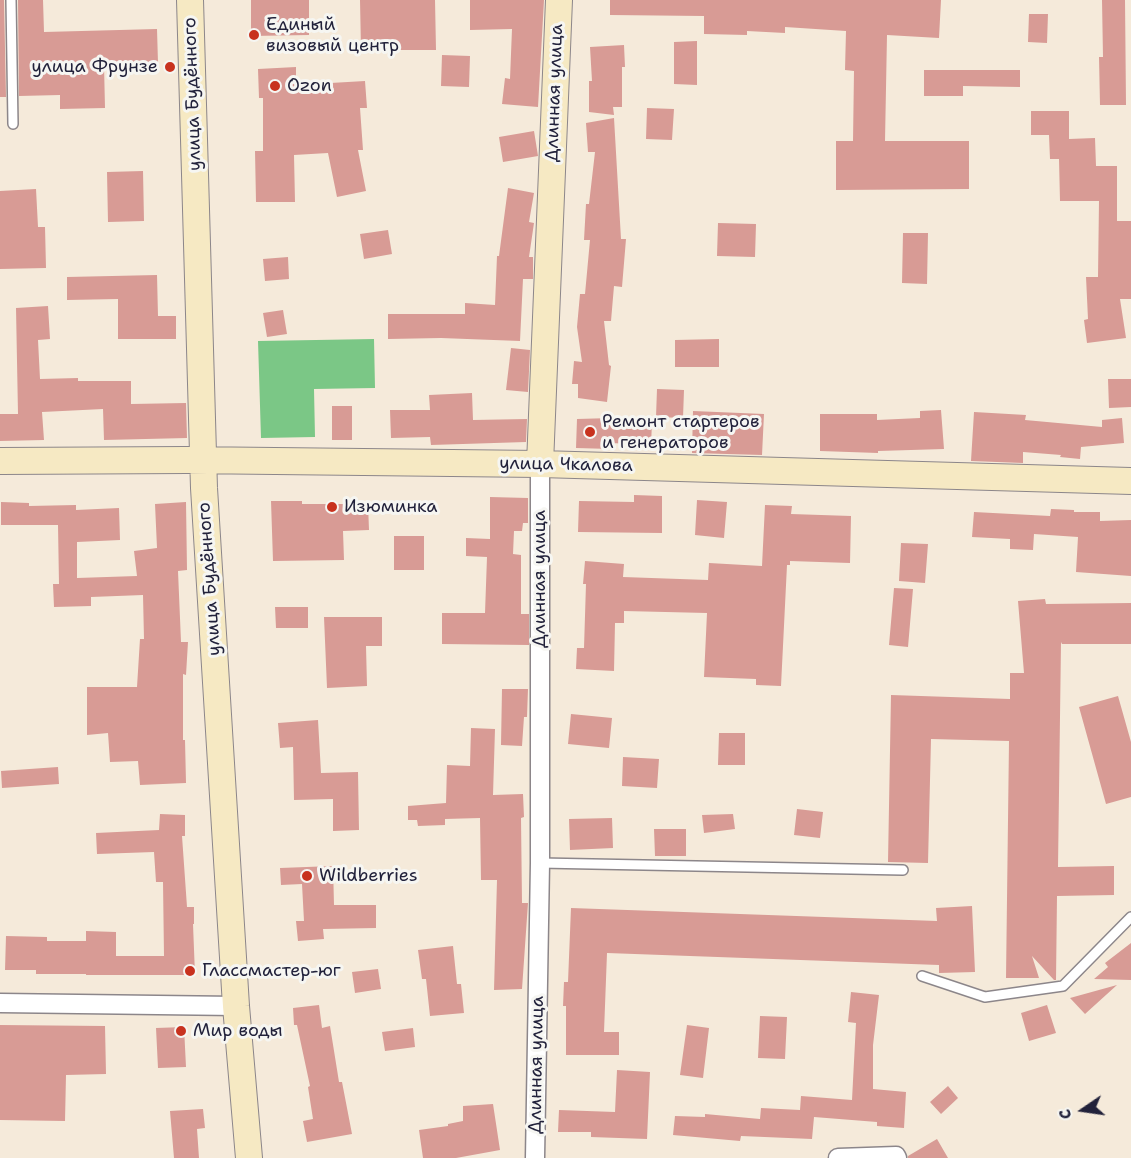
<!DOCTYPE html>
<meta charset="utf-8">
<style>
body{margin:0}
#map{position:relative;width:1131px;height:1158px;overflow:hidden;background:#f5eada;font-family:"Shantell Sans",sans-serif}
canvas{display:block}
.north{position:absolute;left:1053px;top:1080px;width:60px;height:60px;-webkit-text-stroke:4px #f6f6f2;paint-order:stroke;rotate:257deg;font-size:16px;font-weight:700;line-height:24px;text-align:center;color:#22223b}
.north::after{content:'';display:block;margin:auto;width:21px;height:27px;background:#22223b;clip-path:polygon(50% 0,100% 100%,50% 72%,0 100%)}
</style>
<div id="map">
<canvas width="1131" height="1158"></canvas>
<div class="north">С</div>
</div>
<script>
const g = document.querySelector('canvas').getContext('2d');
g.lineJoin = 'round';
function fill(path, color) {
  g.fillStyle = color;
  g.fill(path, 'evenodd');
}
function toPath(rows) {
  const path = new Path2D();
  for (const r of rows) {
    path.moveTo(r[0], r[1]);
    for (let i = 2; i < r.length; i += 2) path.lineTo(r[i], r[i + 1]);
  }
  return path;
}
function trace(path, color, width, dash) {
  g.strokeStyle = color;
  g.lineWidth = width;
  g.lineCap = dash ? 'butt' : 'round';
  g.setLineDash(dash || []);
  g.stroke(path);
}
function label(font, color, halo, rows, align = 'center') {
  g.font = font + ' "Shantell Sans",sans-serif';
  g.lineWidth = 6;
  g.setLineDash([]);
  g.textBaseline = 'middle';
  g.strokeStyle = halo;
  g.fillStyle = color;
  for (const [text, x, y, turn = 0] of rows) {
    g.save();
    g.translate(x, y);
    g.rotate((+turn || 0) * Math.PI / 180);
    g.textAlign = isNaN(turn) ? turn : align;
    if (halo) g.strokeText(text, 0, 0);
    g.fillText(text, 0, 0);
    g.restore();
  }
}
const green = toPath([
 [374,339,375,388,314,389,315,437,261,438,258,341]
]);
const building = toPath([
 [0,0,4,0,6,97,0,97],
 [18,0,43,0,44,32,157,29,158,63,104,65,105,108,60,109,60,95,19,96],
 [251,0,309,0,309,35,251,36],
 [360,0,435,0,436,50,361,50],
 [470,0,544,0,538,107,502,104,505,78,510,79,512,29,470,30],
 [610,0,941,0,939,38,887,35,885,141,969,141,969,189,836,190,836,141,853,141,854,71,845,70,846,31,785,27,785,33,747,31,747,35,704,34,704,16,610,15],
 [1102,0,1125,0,1126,105,1100,105,1099,57,1103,57],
 [1029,14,1048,14,1047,43,1028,42],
 [697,41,697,85,674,84,674,42],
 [624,45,625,67,622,67,622,107,613,107,614,115,589,112,589,81,592,81,590,47],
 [442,55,470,56,469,87,441,86],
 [296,67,296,85,365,81,367,108,360,108,363,150,358,150,366,191,337,197,328,153,294,155,295,202,256,202,255,151,263,151,263,98,259,98,258,69],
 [924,70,1020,70,1020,87,963,86,963,96,924,96],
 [647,108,674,109,672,140,646,139],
 [1031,111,1069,111,1069,139,1095,138,1096,166,1117,166,1117,221,1131,221,1131,299,1120,299,1126,338,1087,343,1084,320,1088,319,1086,277,1098,277,1099,201,1060,201,1059,159,1050,159,1049,135,1031,135],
 [614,118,621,239,626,239,622,287,614,286,611,321,604,321,609,365,611,366,607,402,578,398,578,384,572,384,574,361,582,362,577,327,580,294,585,294,590,240,584,240,586,204,589,204,595,152,588,152,586,123],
 [534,131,538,156,503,162,499,137],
 [143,171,144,221,108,222,107,172],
 [508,188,534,193,529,222,534,223,529,257,533,257,533,279,523,279,520,341,441,338,388,339,388,314,465,314,465,303,495,305,497,256,499,256],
 [36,189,38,227,45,227,46,268,0,269,0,191],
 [718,223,756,224,755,257,717,256],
 [388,230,392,254,364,259,360,234],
 [903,233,928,233,927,284,902,283],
 [288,257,289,279,265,281,263,259],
 [157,275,158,316,176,316,176,339,118,339,118,299,67,300,67,277],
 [48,306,50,339,38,340,40,379,78,378,78,381,131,381,131,404,186,403,187,438,104,440,103,409,42,412,44,440,0,441,0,414,18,414,16,308],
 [283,310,287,334,267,337,263,313],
 [719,339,719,367,675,367,675,340],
 [511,348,530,350,528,392,506,390],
 [1108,379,1131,379,1131,407,1109,408],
 [657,389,684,390,683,418,656,417],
 [472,393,473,420,527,419,526,442,431,445,430,437,391,438,390,410,430,410,429,395],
 [332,406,352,406,352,440,332,440],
 [941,410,944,449,878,451,878,453,820,451,820,414,877,414,877,420,920,418,920,411],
 [693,411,764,414,762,455,692,453],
 [974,412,1026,415,1025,420,1102,427,1102,420,1122,418,1124,443,1081,447,1080,459,1060,457,1061,455,1023,452,1023,463,971,461],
 [612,418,652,422,651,445,611,443,611,449,576,448,577,419],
 [634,495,662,496,662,533,578,532,579,501,634,502],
 [490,497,528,498,528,523,523,523,522,531,514,531,513,554,521,555,521,614,529,614,529,645,442,644,442,613,485,613,487,557,466,556,466,538,490,539],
 [697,500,727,502,724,538,695,535],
 [271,501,302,501,302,504,368,504,369,530,343,531,344,560,273,561],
 [1,502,29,503,29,506,76,505,76,510,119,508,120,540,77,542,77,578,137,576,134,551,157,548,155,504,186,502,187,570,178,571,181,642,188,642,186,675,183,674,183,740,185,740,186,783,140,785,138,761,110,762,108,733,87,735,87,687,137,687,140,639,144,639,143,595,91,597,91,606,54,607,53,584,59,584,58,525,1,525],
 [765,505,792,506,791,514,851,516,850,563,790,561,790,565,787,565,781,686,756,685,756,679,704,677,707,613,624,611,624,623,615,623,614,671,576,669,577,648,584,648,586,584,583,584,585,561,624,564,623,577,708,580,709,563,762,566],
 [1051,509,1074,510,1074,512,1100,512,1100,521,1131,520,1131,576,1076,572,1078,537,1034,534,1033,550,1010,549,1010,539,972,537,974,512,1050,516],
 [394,536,424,536,424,570,394,570],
 [901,543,928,544,925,583,899,581],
 [894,588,913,589,908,647,889,645],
 [1045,599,1046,604,1131,603,1131,644,1062,644,1061,642,1058,867,1114,866,1114,895,1057,896,1056,980,1054,980,1032,956,1039,978,1006,978,1009,741,931,739,928,863,888,862,891,695,1010,699,1010,673,1024,673,1018,601],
 [275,607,308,607,308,628,276,628],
 [324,617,382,617,382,646,366,646,367,686,327,688],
 [502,689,528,689,527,717,524,717,522,746,501,745],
 [1118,696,1131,742,1131,797,1106,804,1079,707],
 [571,714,612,718,609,748,568,744],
 [318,720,321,773,358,772,359,830,333,831,333,799,294,800,293,747,280,748,278,723],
 [471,728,495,729,493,795,523,794,524,817,521,818,522,903,528,903,522,989,494,990,497,880,481,880,480,818,445,819,445,825,418,826,417,820,408,820,408,806,446,803,447,765,470,766],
 [719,733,745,733,745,765,718,765],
 [623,757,659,759,657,788,622,786],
 [58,767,59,784,2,788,1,771],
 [797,809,823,812,820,838,794,835],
 [160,814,185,815,185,836,182,836,187,907,194,907,194,924,193,924,195,975,86,975,86,974,36,974,36,970,5,970,6,936,47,937,47,941,86,941,86,931,116,932,116,956,164,956,163,882,156,882,154,852,97,854,96,833,159,830],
 [733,814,735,829,704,833,702,815],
 [612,818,613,848,570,850,569,819],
 [654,829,686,829,686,856,655,856],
 [333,866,334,905,376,905,376,928,323,929,324,939,298,941,296,921,304,921,302,884,281,885,280,868],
 [972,906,975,972,939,973,939,965,607,953,604,1032,619,1032,619,1055,566,1055,566,1006,563,1006,564,982,568,982,571,908,937,921,936,908],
 [1131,943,1131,980,1094,979,1108,967,1105,963],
 [453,946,457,984,461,984,464,1013,430,1016,426,979,422,979,418,950],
 [378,969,381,989,355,993,352,972],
 [1117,985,1085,1014,1070,998],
 [851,992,879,995,873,1045,873,1089,906,1092,904,1128,877,1126,877,1122,814,1117,812,1139,741,1136,740,1141,673,1135,675,1116,705,1117,705,1114,760,1119,761,1108,800,1110,801,1096,852,1100,856,1023,848,1022],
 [319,1005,322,1028,330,1026,339,1082,342,1082,352,1134,307,1142,303,1121,313,1119,308,1087,310,1086,297,1025,294,1025,293,1008],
 [1047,1005,1056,1033,1029,1041,1021,1013],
 [760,1016,787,1017,785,1059,758,1058],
 [0,1025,105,1026,106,1074,66,1075,65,1121,0,1120],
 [687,1025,709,1028,703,1078,680,1075],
 [184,1027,186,1067,158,1068,156,1028],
 [413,1028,415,1047,385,1051,382,1032],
 [617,1070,650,1072,647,1139,591,1137,591,1132,558,1132,559,1110,615,1112],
 [948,1086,958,1098,941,1114,930,1102],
 [493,1104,500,1150,456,1158,423,1158,419,1130,448,1126,448,1124,463,1121,463,1106],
 [203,1109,205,1128,197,1129,199,1158,174,1158,170,1111],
 [937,1139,948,1158,908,1158,908,1156]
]);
const lane = toPath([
 [11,0,13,124],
 [540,863,903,870],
 [922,976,985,997,1063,986,1131,917]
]);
const street = toPath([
 [0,1003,236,1006],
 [535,1158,540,863,540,464],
 [838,1158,896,1156,897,1158]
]);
const secondary = toPath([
 [190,0,204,488,236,1006,249,1158],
 [0,461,187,460,540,464,1131,481],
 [540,464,559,0]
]);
const markers = [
 [254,35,6,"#c8321e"],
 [170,67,6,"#c8321e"],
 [275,86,6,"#c8321e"],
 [590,432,6,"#c8321e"],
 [332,507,6,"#c8321e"],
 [307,876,6,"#c8321e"],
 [190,971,6,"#c8321e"],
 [181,1031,6,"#c8321e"]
];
const poiNames = [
 ["Единый",266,25],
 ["визовый центр",266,46],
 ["улица Фрунзе",158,67,"right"],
 ["Ozon",287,86],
 ["Ремонт стартеров",602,422],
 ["и генераторов",602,443],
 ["Изюминка",344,507],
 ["Wildberries",319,876],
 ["Глассмастер-юг",202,971],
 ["Мир воды",193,1031]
];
const streetNames = [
 ["Длинная улица",555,93,-88],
 ["улица Будённого",193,94,-92],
 ["улица Чкалова",566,465,1],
 ["улица Будённого",210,579,-94],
 ["Длинная улица",540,579,-90],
 ["Длинная улица",537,1065,-89]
];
fill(green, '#7bc786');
fill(building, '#d89b95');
trace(lane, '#8c868a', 12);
trace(street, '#8c868a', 21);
trace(secondary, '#8c868a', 28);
trace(lane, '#fff', 9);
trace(street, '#fff', 18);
trace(secondary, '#f6e9c3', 26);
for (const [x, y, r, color] of markers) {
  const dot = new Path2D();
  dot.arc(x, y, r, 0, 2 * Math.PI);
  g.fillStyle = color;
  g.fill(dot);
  trace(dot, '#f6f6f2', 2);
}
label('18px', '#22223b', '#f6f6f2', poiNames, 'left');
label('18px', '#22223b', '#f6f6f2', streetNames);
</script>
